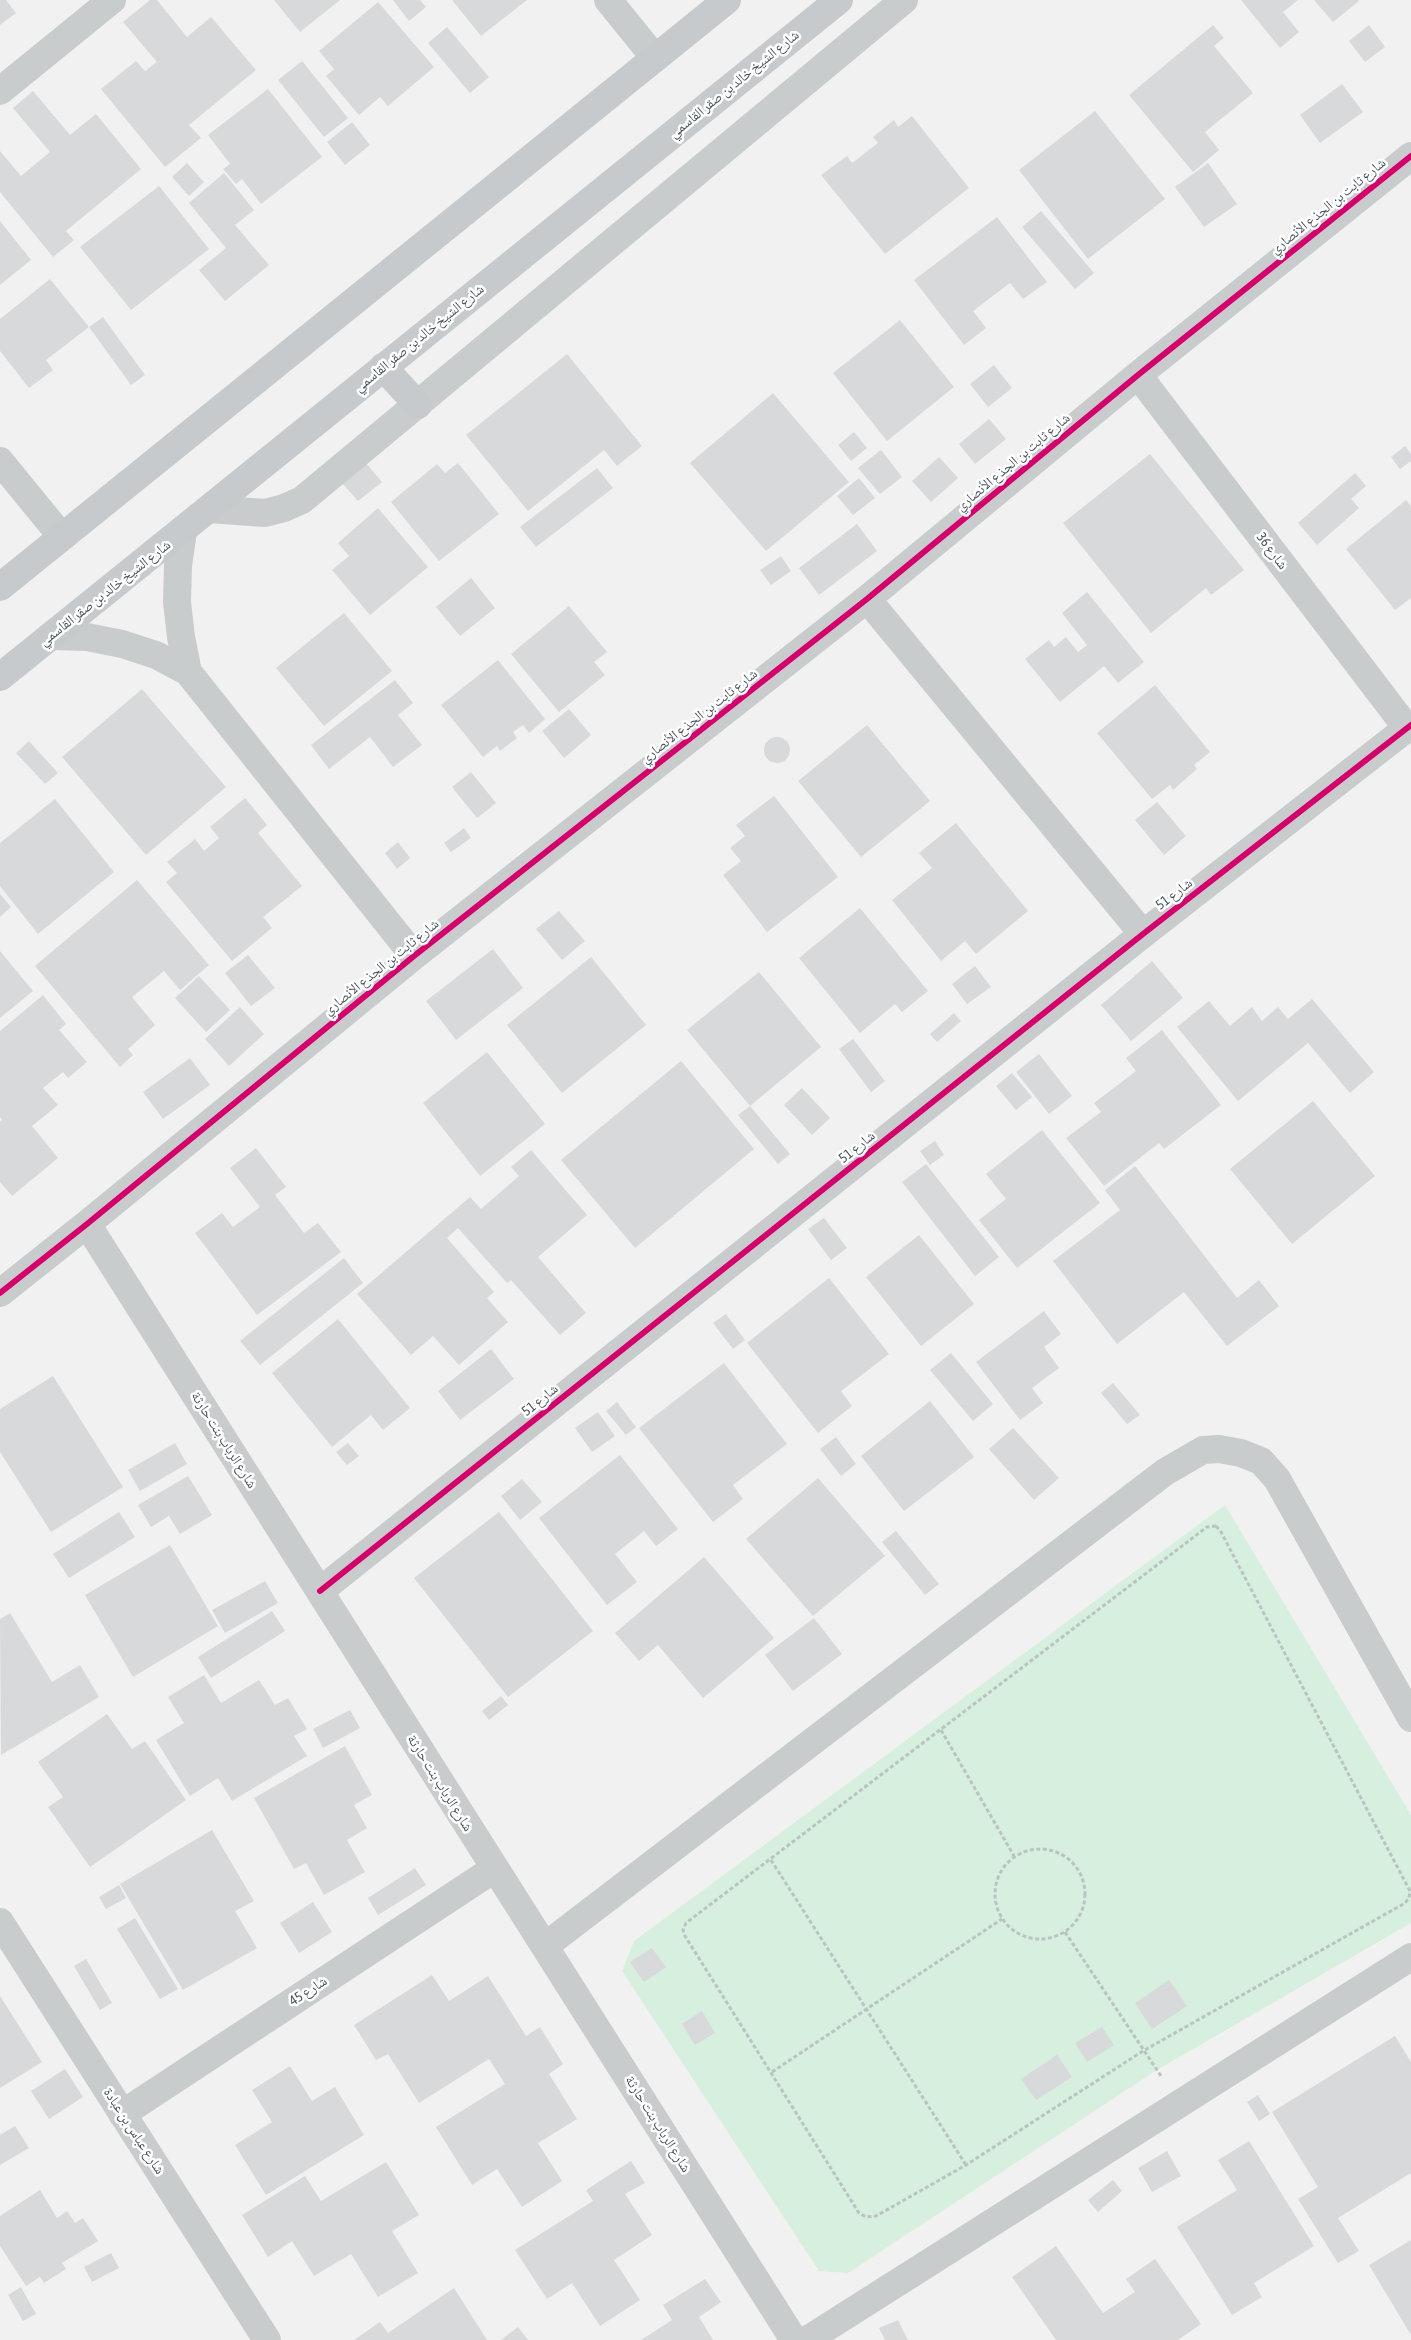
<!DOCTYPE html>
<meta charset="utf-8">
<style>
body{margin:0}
canvas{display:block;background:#f2f1f1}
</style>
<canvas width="1411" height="2340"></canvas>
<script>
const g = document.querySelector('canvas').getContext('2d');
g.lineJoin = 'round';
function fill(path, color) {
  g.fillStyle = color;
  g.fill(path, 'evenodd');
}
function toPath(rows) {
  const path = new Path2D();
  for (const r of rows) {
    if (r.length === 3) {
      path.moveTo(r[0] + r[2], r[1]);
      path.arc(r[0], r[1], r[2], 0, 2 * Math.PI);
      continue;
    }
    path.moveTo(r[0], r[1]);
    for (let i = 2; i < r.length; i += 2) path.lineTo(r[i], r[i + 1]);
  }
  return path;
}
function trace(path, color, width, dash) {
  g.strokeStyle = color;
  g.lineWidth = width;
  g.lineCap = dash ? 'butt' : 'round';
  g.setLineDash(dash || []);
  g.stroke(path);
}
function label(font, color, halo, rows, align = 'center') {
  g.font = font + ' "Asap Condensed","Noto Naskh Arabic",sans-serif';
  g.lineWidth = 5;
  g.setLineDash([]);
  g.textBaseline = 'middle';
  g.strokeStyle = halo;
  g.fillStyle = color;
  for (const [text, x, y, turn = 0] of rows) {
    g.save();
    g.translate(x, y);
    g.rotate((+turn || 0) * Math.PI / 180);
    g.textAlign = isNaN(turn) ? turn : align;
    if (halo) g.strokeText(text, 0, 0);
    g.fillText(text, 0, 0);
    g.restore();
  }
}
const green = toPath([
 [1225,1505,1411,1815,1411,1923,1157,2070,848,2273,819,2271,622,1971,634,1941]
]);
const building = toPath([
 [0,0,6,0,16,13,0,25],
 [150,0,157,0,187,37,211,17,256,70,189,125,201,138,165,167,101,89,136,61,145,71,157,62,123,22],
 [274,0,340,0,300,32],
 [393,0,420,0,426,7,409,21],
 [452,0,527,0,481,36],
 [1241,0,1298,0,1283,12,1299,32,1280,48],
 [1314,0,1358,0,1359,1,1333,22],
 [378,2,434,67,388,106,380,97,359,115,326,76,334,69,319,51],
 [1213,25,1224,38,1214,46,1253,93,1205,132,1219,150,1193,172,1129,95],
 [1369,25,1385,47,1365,62,1349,41],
 [447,27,489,77,470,93,428,43],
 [302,61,348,118,324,137,278,80],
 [1342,84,1363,112,1320,143,1300,115],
 [268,89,322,157,261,204,242,179,236,184,223,169,230,164,208,135],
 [33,91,70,135,96,114,141,169,66,231,74,240,53,257,0,192,0,151,21,176,50,152,13,108],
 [1095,111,1165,199,1088,259,1019,170],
 [912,116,969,188,885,254,821,175,847,156,852,163,878,143,873,137,894,120,898,127],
 [352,122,370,145,345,165,327,142],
 [187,163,204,182,189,196,172,177],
 [1208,163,1237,204,1204,227,1175,187],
 [224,173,254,210,235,225,269,265,225,301,199,270,226,248,189,203],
 [159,186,209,249,131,310,80,247],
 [1041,211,1094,273,1075,289,1022,227],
 [997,217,1047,282,1023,299,1010,283,973,311,986,328,964,345,914,280],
 [0,221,31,260,0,285],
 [50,279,89,327,46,360,53,370,29,388,0,351,0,319],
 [103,317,145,375,131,385,89,327],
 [900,320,954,387,887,441,833,373],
 [567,354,642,446,617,466,604,450,528,511,466,435],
 [994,365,1012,388,988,407,970,384],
 [773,393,849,482,766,551,690,463],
 [989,419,1006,439,975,464,959,444],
 [854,432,867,448,851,461,838,445],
 [1405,446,1411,454,1411,461,1400,469,1391,457],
 [881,450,902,477,880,494,858,468],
 [1150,454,1244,570,1211,595,1206,588,1151,633,1063,523],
 [939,457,958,478,931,502,912,481],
 [366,463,382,482,358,501,342,483],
 [458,463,499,514,439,561,391,502,437,464,445,473],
 [597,468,613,488,536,547,520,527],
 [1355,473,1366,486,1351,499,1359,508,1317,545,1298,523],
 [859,478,875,498,853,515,837,496],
 [1406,500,1411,506,1411,598,1395,610,1346,549],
 [378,508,428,567,370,615,332,570,349,556,338,543],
 [857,524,877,551,819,595,799,568],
 [781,556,791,571,771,585,760,570],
 [471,578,495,608,460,636,436,607],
 [1087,592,1144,662,1118,683,1104,666,1060,702,1025,659,1049,640,1054,647,1066,637,1078,652,1087,645,1062,613],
 [569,606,607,652,594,662,605,675,559,712,511,654],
 [344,613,392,671,324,726,276,668],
 [498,660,545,719,529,733,523,725,513,732,517,738,500,751,497,746,483,757,441,705],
 [395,680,413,703,398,715,422,745,393,767,370,737,329,769,311,745],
 [1155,685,1210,752,1194,765,1197,769,1173,790,1170,785,1152,799,1097,733],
 [142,689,226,787,146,855,62,757],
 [569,709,591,735,564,758,542,731],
 [867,725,930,801,861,857,798,781],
 [777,750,13],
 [29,741,58,773,45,784,16,753],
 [471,772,496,803,477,818,452,787],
 [774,796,838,877,767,932,723,875,741,861,730,848,745,836,736,825],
 [245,798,267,825,258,833,302,886,263,917,272,928,232,961,166,882,177,873,167,862,195,839,204,851,219,838,210,827],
 [55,799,114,872,38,934,0,886,0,843],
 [1157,802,1186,836,1164,855,1135,820],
 [956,823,1028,911,976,954,965,941,941,961,892,900,932,868,919,853],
 [464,828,471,838,451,852,444,843],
 [398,842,410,858,397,869,385,853],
 [137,880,209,965,180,990,164,971,132,997,155,1025,128,1049,133,1055,120,1067,35,966],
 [0,894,11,907,0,917],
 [860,908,928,991,902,1012,895,1004,860,1033,799,958],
 [559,911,585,941,562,960,536,929],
 [493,949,523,988,456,1040,426,1001],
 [0,951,33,991,0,1018],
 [248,955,275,988,251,1006,225,973],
 [591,957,646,1025,562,1093,507,1025],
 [1152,961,1183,998,1131,1041,1101,1005],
 [975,966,991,987,967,1004,952,984],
 [759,972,821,1047,750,1106,790,1154,778,1164,738,1115,750,1106,687,1030],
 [199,976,230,1010,206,1032,175,998],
 [43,995,66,1024,59,1030,87,1062,68,1078,63,1072,43,1088,58,1105,32,1126,58,1158,12,1196,0,1182,0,1122,2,1120,0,1117,0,1031],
 [1312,999,1374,1072,1350,1093,1308,1043,1238,1101,1177,1027,1209,1001,1230,1026,1252,1007,1262,1021,1278,1007,1288,1019],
 [240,1007,264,1034,229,1066,205,1039],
 [954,1013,961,1021,937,1042,930,1034],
 [1162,1030,1221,1105,1164,1149,1159,1143,1104,1186,1066,1138,1101,1112,1094,1103,1136,1071,1126,1058],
 [853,1039,885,1081,871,1092,839,1049],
 [487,1052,545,1124,480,1176,423,1103],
 [1039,1054,1072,1096,1049,1114,1016,1072],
 [190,1058,210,1085,163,1119,143,1092],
 [681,1061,754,1149,635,1248,561,1160],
 [1012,1073,1032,1097,1016,1110,996,1086],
 [802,1088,830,1118,812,1135,784,1105],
 [1313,1101,1375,1176,1292,1244,1230,1169],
 [1042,1130,1100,1203,1017,1268,979,1220,1006,1199,986,1174],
 [935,1141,944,1155,930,1165,920,1151],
 [256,1148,286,1187,275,1195,304,1233,318,1223,341,1252,257,1315,195,1233,222,1213,233,1227,260,1207,230,1168],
 [531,1150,587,1215,538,1257,586,1313,560,1335,511,1280,507,1283,458,1228,447,1238,494,1292,487,1298,508,1322,459,1365,433,1336,411,1355,357,1294,470,1197,481,1209,519,1176,511,1167],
 [926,1164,999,1257,975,1276,902,1182],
 [1135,1166,1237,1298,1259,1280,1279,1306,1227,1346,1184,1292,1117,1344,1053,1261,1120,1210,1105,1190],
 [824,1218,847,1248,831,1260,808,1229],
 [919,1235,974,1304,921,1346,866,1277],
 [344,1258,363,1283,260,1365,240,1341],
 [829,1278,889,1354,841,1391,852,1406,818,1433,747,1343],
 [1044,1311,1061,1334,1044,1347,1059,1368,1032,1388,1043,1403,1020,1420,976,1362],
 [726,1314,745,1340,733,1349,713,1323],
 [338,1319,410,1408,383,1430,371,1415,332,1447,272,1373],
 [491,1349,514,1379,460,1420,438,1391],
 [951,1353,993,1404,973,1421,930,1370],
 [724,1363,787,1444,733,1485,743,1499,713,1522,639,1428],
 [53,1376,123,1487,51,1532,0,1452,0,1409],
 [1113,1383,1140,1415,1127,1424,1101,1393],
 [930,1401,974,1457,904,1511,861,1456],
 [617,1402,636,1427,626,1435,606,1411],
 [598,1412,615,1436,592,1452,575,1428],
 [1013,1428,1059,1478,1034,1500,989,1449],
 [836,1437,856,1464,841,1476,820,1449],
 [175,1443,187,1464,140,1491,128,1470],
 [348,1443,359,1456,347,1465,336,1452],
 [620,1455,678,1529,656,1546,644,1531,615,1554,637,1582,607,1605,539,1518],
 [188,1476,212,1515,180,1534,169,1516,151,1527,138,1505],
 [818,1478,885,1556,813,1616,746,1539],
 [522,1479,542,1502,520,1520,501,1496],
 [119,1512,135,1537,69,1578,53,1554],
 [499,1512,593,1631,508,1697,414,1578],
 [896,1531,939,1584,925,1595,882,1542],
 [170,1545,218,1626,133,1677,85,1595],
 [704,1557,774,1638,703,1698,658,1645,639,1661,615,1633],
 [265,1581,278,1603,225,1633,212,1610],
 [272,1611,285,1631,211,1678,198,1657],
 [10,1613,52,1682,80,1665,99,1697,1,1755,0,1619],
 [814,1618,842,1654,793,1691,765,1655],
 [204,1675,221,1703,259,1680,275,1705,288,1698,307,1729,294,1736,307,1756,232,1801,218,1778,190,1796,156,1740,184,1723,168,1697],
 [501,1696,508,1705,489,1720,482,1711],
 [350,1710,360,1728,323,1748,313,1729],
 [107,1714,132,1749,145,1741,186,1800,90,1867,48,1807,63,1797,38,1762],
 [345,1746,372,1795,354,1805,367,1828,347,1840,365,1872,324,1895,306,1863,294,1869,254,1798],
 [212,1830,254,1901,235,1911,257,1948,183,1990,120,1884],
 [415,1868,426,1885,378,1915,368,1898],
 [119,1885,126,1898,106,1909,99,1897],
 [313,1902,332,1932,299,1953,280,1923],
 [135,1918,178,1989,160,1999,117,1929],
 [652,1948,666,1967,644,1982,630,1962],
 [86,1959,112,2003,100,2010,74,1966],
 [432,1975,449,2001,488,1976,526,2036,540,2027,563,2064,549,2074,577,2119,538,2143,562,2181,522,2207,497,2169,472,2185,436,2127,505,2084,489,2059,419,2103,388,2054,376,2060,354,2025],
 [1169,1980,1187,2006,1152,2029,1135,2003],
 [0,1996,42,2062,0,2088],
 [702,2011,715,2033,695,2045,682,2024],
 [1102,2027,1114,2045,1087,2062,1075,2043],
 [1395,2036,1411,2062,1411,2173,1338,2218,1359,2251,1338,2263,1298,2199,1318,2187,1272,2112],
 [1057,2055,1072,2077,1036,2100,1021,2079],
 [290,2066,312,2101,335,2087,364,2135,266,2195,235,2145,272,2122,252,2090],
 [65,2069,83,2097,49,2119,31,2091],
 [1258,2095,1270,2114,1259,2121,1247,2102],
 [15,2126,29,2148,0,2165,0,2135],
 [1249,2141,1314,2246,1254,2283,1262,2297,1232,2315,1177,2227,1237,2190,1218,2160],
 [1167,2151,1181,2176,1152,2192,1138,2168],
 [631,2161,645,2183,625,2194,652,2235,614,2260,640,2300,600,2326,572,2283,547,2299,515,2250,593,2201,586,2190],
 [386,2162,419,2215,392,2231,418,2273,378,2297,351,2254,314,2276,292,2241,268,2257,242,2215,305,2176,321,2201],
 [1113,2180,1122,2191,1098,2212,1088,2200],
 [40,2190,57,2218,67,2211,75,2223,83,2218,98,2241,62,2263,66,2269,44,2283,40,2277,26,2286,0,2246,0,2216],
 [1411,2240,1411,2335,1369,2265],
 [1056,2246,1103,2313,1135,2292,1126,2279,1155,2259,1201,2324,1178,2340,1056,2340,1012,2277],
 [111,2253,119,2268,92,2282,84,2267],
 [705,2279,721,2302,699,2317,713,2340,641,2340,672,2320,663,2305],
 [21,2287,36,2314,23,2321,8,2295],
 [454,2288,487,2340,354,2340,380,2322,388,2333],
 [898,2320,908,2340,885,2340,879,2328],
 [518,2327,528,2340,501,2340]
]);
const path = toPath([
 [1216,1526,1221,1532,1410,1891,1409,1898,1405,1903,1143,2051,966,2165,876,2216,866,2217,859,2213,685,1936,683,1930,686,1923,1207,1527,1216,1526],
 [941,1730,1014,1856],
 [1040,1894,45],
 [771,1860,966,2165],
 [1065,1932,1161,2076],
 [772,2072,1002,1919]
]);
const minor = toPath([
 [608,0,655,58],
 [0,91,112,0],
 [1138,375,1407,728],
 [0,461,62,537],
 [209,509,265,513,284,508,302,500,904,0],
 [183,531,178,566,177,602,181,637,188,672],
 [867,599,1143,934],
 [51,636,87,637,122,644,156,655,188,672,414,956],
 [87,1224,794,2340],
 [0,1293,87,1224,414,956,867,599,1138,375,1411,156],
 [320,1591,1143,934,1411,725],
 [0,1922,267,2340],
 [545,1946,1165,1472,1203,1450,1219,1449,1241,1453,1261,1461,1277,1479,1411,1718],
 [122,2114,494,1869],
 [807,2340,1411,1957]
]);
const major = toPath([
 [383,367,418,405],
 [0,587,727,0],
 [0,677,839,0]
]);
const cycleway = toPath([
 [0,1293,87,1224,414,956,867,599,1138,375,1411,156],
 [320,1591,1143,934,1411,725]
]);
const streetNames = [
 ["شارع الشيخ خالد بن صقر القاسمي",734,84,-39],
 ["شارع ثابت بن الجذع الأنصاري",1328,206,-39],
 ["شارع الشيخ خالد بن صقر القاسمي",419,338,-39],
 ["شارع ثابت بن الجذع الأنصاري",1013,462,-40],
 ["شارع 36",1272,551,53],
 ["شارع الشيخ خالد بن صقر القاسمي",105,593,-38],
 ["شارع ثابت بن الجذع الأنصاري",699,716,-38],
 ["شارع 51",1174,894,-38],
 ["شارع ثابت بن الجذع الأنصاري",381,967,-39],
 ["شارع 51",857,1147,-39],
 ["شارع 51",540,1400,-39],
 ["شارع الرباب بنت حارثة",224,1440,58],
 ["شارع الرباب بنت حارثة",440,1783,58],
 ["شارع 45",308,1991,-33],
 ["شارع الرباب بنت حارثة",658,2124,58],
 ["شارع عباس بن عبادة",134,2131,57]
];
fill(green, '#d7efde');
fill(building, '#d8d9da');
trace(path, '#b9c4c0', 3, [4, 2.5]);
trace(minor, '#c9cccd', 28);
trace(major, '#c7cacc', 28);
trace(cycleway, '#d6006c', 6);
label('14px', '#49555d', '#fff', streetNames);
</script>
